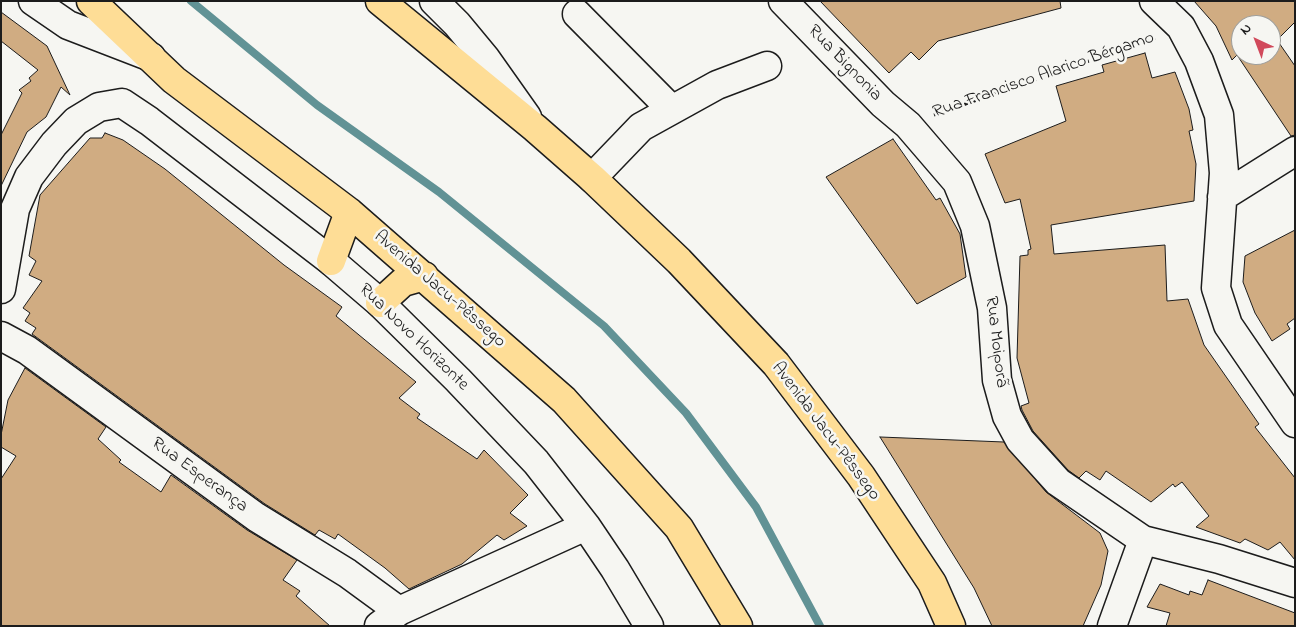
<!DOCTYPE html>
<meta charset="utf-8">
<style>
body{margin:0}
#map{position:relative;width:1296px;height:627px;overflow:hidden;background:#f6f6f2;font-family:"Indie Flower",sans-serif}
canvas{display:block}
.frame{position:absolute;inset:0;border:2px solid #1c1c1c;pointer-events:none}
.north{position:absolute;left:1231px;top:15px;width:50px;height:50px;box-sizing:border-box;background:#f6f6f2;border:1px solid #9f9f9c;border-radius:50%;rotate:317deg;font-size:14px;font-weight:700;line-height:20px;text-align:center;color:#1c1c1c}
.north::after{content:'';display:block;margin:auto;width:18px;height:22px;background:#d1495b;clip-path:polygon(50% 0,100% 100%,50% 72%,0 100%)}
</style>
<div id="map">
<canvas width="1296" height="627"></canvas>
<div class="frame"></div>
<div class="north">N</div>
</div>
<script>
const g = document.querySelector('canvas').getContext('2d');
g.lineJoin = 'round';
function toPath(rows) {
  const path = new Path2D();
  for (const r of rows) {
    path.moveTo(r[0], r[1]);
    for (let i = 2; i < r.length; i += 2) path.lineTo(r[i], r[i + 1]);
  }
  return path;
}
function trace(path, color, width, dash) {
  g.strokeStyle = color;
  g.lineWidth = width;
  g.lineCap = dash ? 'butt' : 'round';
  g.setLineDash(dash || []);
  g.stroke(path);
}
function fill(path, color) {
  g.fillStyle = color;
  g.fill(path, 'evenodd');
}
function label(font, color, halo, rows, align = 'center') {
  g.font = font + ' "Indie Flower",sans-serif';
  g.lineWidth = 5;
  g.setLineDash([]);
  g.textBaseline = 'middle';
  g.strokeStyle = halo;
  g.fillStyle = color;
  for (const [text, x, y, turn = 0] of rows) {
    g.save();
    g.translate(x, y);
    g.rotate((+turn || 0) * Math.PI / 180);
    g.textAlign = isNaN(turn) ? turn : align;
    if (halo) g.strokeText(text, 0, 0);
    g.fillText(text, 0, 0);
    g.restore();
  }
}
const stream = toPath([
 [191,1,317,105,439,192,604,326,686,413,756,507,820,626]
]);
const building = toPath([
 [820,1,1060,1,1061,8,938,41,919,60,911,52,889,73,820,1],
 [1194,1,1295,1,1295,22,1277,40,1295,66,1295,135,1291,136,1237,55,1232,60,1216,26,1194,1],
 [1241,25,1271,25,1271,55,1241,55,1241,25],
 [1,12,47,46,70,95,61,87,46,117,27,132,1,186,1,135,22,93,19,90,31,81,29,78,38,70,1,41,1,12],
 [1145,53,1152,78,1175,72,1189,109,1193,130,1189,131,1196,164,1194,201,1051,225,1054,254,1165,245,1167,301,1188,299,1204,345,1259,424,1255,427,1295,478,1295,560,1280,542,1268,550,1245,539,1240,543,1196,527,1209,516,1182,482,1175,487,1173,484,1151,502,1106,471,1100,480,1086,471,1079,478,1068,470,1033,431,1022,410,1021,406,1029,403,1017,358,1020,256,1028,255,1028,250,1031,249,1020,199,1005,203,985,154,1066,121,1056,86,1104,72,1102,65,1145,53],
 [105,133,123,140,165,169,284,265,342,307,336,316,416,382,399,398,420,414,417,418,477,459,484,450,528,495,510,513,527,526,504,540,497,535,462,564,409,589,385,568,338,534,335,539,319,530,315,535,265,504,32,334,36,328,25,321,30,313,23,308,42,281,29,275,36,261,29,256,40,195,90,138,102,138,105,133],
 [893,139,936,200,940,198,960,234,966,277,917,304,826,177,893,139],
 [1295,230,1295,318,1287,324,1290,329,1272,341,1255,313,1243,282,1245,256,1295,230],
 [25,368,106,427,98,439,121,460,119,462,161,492,171,475,247,530,297,560,283,580,300,591,296,596,330,626,1,626,1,479,16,456,1,447,1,435,8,400,25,368],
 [880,437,1004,442,1046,492,1100,533,1108,551,1101,585,1083,626,992,626,974,588,880,437],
 [1208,580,1295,613,1295,626,1166,626,1170,613,1147,607,1160,584,1189,595,1190,591,1202,595,1208,580]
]);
const path = toPath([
 [934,115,1155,38]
]);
const minor = toPath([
 [33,1,68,25,151,57],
 [434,1,457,24,486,59,527,117],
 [783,1,883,104,908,125,957,182,975,226,992,308,997,380,1007,416,1020,440,1058,482,1143,540,1219,559,1295,583],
 [1154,1,1181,27,1199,61,1219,115,1224,173,1216,288,1228,325,1295,423],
 [577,14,671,109],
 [592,178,641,127,717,85,767,66],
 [1222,197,1295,151],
 [1,289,15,209,29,177,54,144,76,121,99,107,122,103,149,121,331,261,380,303,458,380,536,462,586,526,615,569,649,626],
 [1,336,27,350,256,517,347,573,399,611],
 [379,626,399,611,586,526],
 [1112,626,1143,540]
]);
const highway = toPath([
 [91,1,174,80,349,212,564,400,679,528,738,626],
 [380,1,535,128,592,178,679,261,776,364,861,476,932,583,951,626],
 [331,261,349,212],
 [380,303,403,282,424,276]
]);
const streetNames = [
 ["Rua Bignonia",844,64,46],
 ["Rua Francisco Alarico Bérgamo",1044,76,-19],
 ["Avenida Jacu-Pêssego",439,290,41],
 ["Rua Novo Horizonte",413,338,44],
 ["Rua Moiporã",995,342,83],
 ["Avenida Jacu-Pêssego",825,432,53],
 ["Rua Esperança",199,476,36]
];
trace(stream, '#619295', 8);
fill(building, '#d0ac82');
trace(building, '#1c1c1c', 1);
trace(minor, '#1c1c1c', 31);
trace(highway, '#1c1c1c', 31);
trace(path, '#1c1c1c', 3, [4, 4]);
trace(minor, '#f6f6f2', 28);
trace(highway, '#fedd96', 28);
label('18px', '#1c1c1c', '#f6f6f2', streetNames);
</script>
